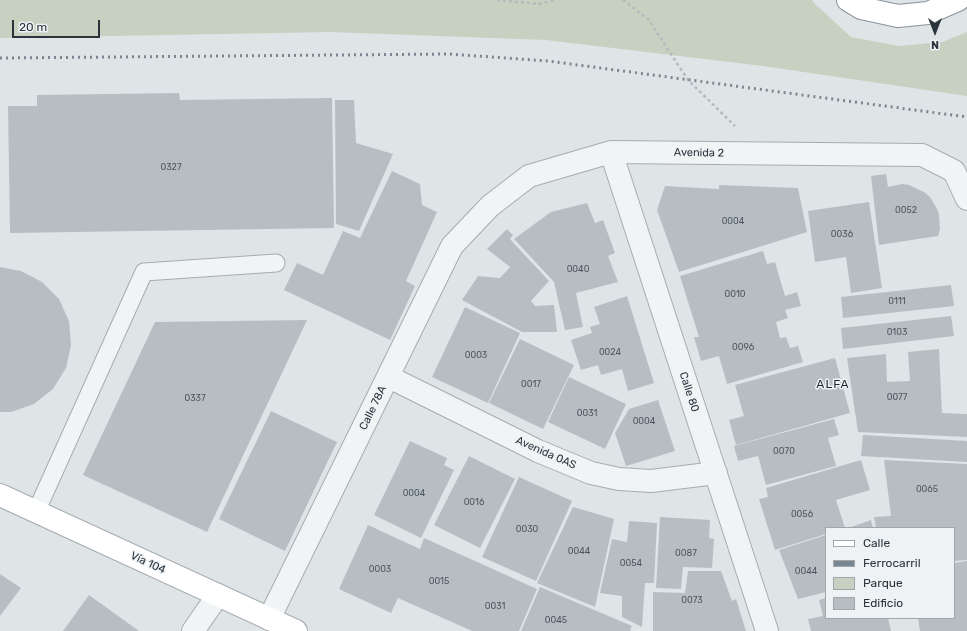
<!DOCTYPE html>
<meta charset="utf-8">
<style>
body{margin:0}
#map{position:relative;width:967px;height:631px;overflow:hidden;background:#dfe4e7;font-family:Rubik,sans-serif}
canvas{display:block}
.legend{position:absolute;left:825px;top:527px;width:130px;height:92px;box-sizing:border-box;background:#eef2f4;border:1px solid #a0a6aa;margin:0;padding:5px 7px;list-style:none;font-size:12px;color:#2a343c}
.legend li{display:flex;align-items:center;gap:8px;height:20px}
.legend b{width:20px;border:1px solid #a0a6aa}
.north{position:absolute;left:915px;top:12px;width:40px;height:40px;-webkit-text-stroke:3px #eef2f4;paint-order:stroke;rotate:180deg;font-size:11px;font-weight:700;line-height:16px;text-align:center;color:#2a343c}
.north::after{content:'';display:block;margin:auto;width:14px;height:18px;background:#2a343c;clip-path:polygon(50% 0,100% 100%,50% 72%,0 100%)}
.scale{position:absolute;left:12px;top:20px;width:88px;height:18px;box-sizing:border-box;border:2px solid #2a343c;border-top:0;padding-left:5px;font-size:12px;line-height:14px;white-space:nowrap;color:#2a343c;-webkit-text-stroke:3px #eef2f4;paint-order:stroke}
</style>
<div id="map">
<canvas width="967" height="631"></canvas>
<ul class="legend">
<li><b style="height:5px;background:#fff"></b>Calle</li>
<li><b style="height:5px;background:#7a868f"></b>Ferrocarril</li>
<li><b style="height:11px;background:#c8d0c1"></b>Parque</li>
<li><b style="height:11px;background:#b7bec3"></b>Edificio</li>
</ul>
<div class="north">N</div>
<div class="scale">20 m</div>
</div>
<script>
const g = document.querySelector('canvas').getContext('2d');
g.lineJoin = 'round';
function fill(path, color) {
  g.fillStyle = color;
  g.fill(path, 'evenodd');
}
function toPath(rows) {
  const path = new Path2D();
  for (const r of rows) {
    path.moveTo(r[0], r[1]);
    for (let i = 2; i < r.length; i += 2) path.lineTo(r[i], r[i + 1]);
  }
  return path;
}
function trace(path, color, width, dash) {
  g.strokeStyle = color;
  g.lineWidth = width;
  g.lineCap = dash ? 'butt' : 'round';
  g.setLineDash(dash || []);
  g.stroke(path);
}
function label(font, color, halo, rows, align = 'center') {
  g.font = font + ' Rubik,sans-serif';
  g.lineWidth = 3;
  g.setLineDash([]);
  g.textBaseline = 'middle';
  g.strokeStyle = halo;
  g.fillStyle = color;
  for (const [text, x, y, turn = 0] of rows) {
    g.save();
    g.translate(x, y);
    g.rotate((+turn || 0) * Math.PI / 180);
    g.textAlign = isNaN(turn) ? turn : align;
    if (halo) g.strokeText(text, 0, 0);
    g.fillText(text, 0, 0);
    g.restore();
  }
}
const green = toPath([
 [0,0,812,0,815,4,851,37,899,46,942,42,967,32,967,96,763,66,546,40,331,32,0,38]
]);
const building = toPath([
 [179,93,180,100,332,98,334,228,10,233,8,106,37,106,37,95],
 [335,100,354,100,356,143,393,154,359,231,336,224],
 [392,171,420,184,422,205,437,212,406,281,415,286,390,340,284,290,297,263,323,275,343,231,360,238],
 [886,174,888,187,902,184,909,185,924,192,930,197,936,207,939,214,940,229,938,236,879,245,871,176],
 [719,185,798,188,807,232,679,272,657,210,665,186,719,189],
 [869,202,882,288,851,293,846,257,815,262,808,211],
 [587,203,595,223,603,220,615,253,608,256,618,282,576,293,583,327,565,330,554,282,514,239,551,212],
 [507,229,513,235,510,239,549,281,531,301,535,306,554,305,557,332,522,332,462,300,478,276,500,278,510,267,487,249],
 [763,251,767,264,775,262,785,296,797,292,801,306,785,310,788,318,776,322,780,338,786,337,790,348,798,346,803,362,727,384,719,356,701,361,694,337,699,337,680,276],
 [0,267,21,271,42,282,59,299,69,321,71,345,66,368,53,389,34,404,11,412,0,412],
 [951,285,954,306,843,318,841,297],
 [627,296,654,383,628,391,622,369,601,375,598,365,581,370,571,340,592,333,590,327,600,324,594,307],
 [465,307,520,333,488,403,432,377],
 [951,316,954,336,843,349,841,328],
 [307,320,207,532,83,475,155,322],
 [520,339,574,365,543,429,489,403],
 [939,349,942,413,967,414,967,437,858,432,847,358,886,354,887,382,910,381,908,352],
 [835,358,850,413,736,445,729,420,744,416,735,385],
 [569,377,626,404,605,449,548,422],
 [658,400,675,451,626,466,615,433,629,409],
 [271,411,337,442,285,551,219,519],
 [834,419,839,435,828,438,836,466,766,485,758,456,738,461,734,446],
 [863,435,967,441,967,462,861,456],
 [410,441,447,458,444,465,454,470,421,538,374,515],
 [469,456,515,479,480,548,434,525],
 [861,460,870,490,836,500,845,528,826,528,826,534,775,550,759,499,768,497,766,488],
 [884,460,967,464,967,560,954,561,954,528,876,528,874,517,891,516],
 [519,477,572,501,536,581,482,557],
 [573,507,614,519,595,607,537,583],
 [660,517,710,520,709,538,714,539,712,568,683,567,681,589,656,588],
 [871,520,873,528,848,528],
 [629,521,657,523,654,583,645,583,642,627,622,617,622,596,600,593,612,539,627,542],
 [368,525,420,549,424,538,537,589,519,631,472,631,398,598,391,613,339,589],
 [826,535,826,592,798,599,779,550],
 [967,561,967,631,920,631,918,618,954,618,954,563],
 [688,571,721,571,732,601,736,599,746,631,653,631,653,592,685,593],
 [0,574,21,588,0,616],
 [540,587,632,626,630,631,521,631],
 [89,595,139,631,63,631],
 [826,598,826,618,888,618,891,631,811,631,808,619,823,616,819,600]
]);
const path = toPath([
 [497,0,539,4,555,0],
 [623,0,648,19,688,80,735,126]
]);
const lane = toPath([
 [36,512,144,272,276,263]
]);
const street = toPath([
 [611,152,767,631],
 [389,377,538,451,591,473,619,479,651,481,716,473],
 [269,619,452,246,490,206,529,176,611,152,922,155,954,171,967,199],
 [193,631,218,595]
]);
const secondary = toPath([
 [0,495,296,631]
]);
const highway = toPath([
 [848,0,861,8,898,16,928,13,958,0]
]);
const rail = toPath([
 [0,58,449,54,548,61,967,117]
]);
const numberNames = [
 ["0327",171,167],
 ["0052",906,210],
 ["0004",733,221],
 ["0036",842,234],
 ["0040",578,269],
 ["0010",735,294],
 ["0111",897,301],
 ["0103",897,332],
 ["0096",743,347],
 ["0024",610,352],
 ["0003",476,355],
 ["0017",531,384],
 ["0077",897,397],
 ["0337",195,398],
 ["0031",587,413],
 ["0004",644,421],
 ["0070",784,451],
 ["0065",927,489],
 ["0004",414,493],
 ["0016",474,502],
 ["0056",802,514],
 ["0030",527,529],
 ["0044",579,551],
 ["0087",686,553],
 ["0054",631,563],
 ["0003",380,569],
 ["0044",806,571],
 ["0015",439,581],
 ["0073",692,600],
 ["0031",495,606],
 ["0045",556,620]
];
const streetNames = [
 ["Avenida 2",699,153,1],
 ["Calle 80",689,392,72],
 ["Calle 78A",373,408,-64],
 ["Avenida 0AS",546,453,24],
 ["Vía 104",148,563,25]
];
const neighbourhoodNames = [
 ["ALFA",833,385]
];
fill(green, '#c8d0c1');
fill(building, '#b7bec3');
trace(lane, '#a5acb0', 19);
trace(street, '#a5acb0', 24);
trace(secondary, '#a5acb0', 24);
trace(highway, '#88949c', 24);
trace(path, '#b5babe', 2.5, [3, 3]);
trace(lane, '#f1f4f5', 17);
trace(street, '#f1f4f5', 22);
trace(secondary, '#fff', 22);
trace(highway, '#fff', 22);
trace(rail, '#7a868f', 3, [2, 4]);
label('9px', '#4d565e', null, numberNames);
label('11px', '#2a343c', '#eef2f4', streetNames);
g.letterSpacing = '1px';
label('12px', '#1c252d', '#eef2f4', neighbourhoodNames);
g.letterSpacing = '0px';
</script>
